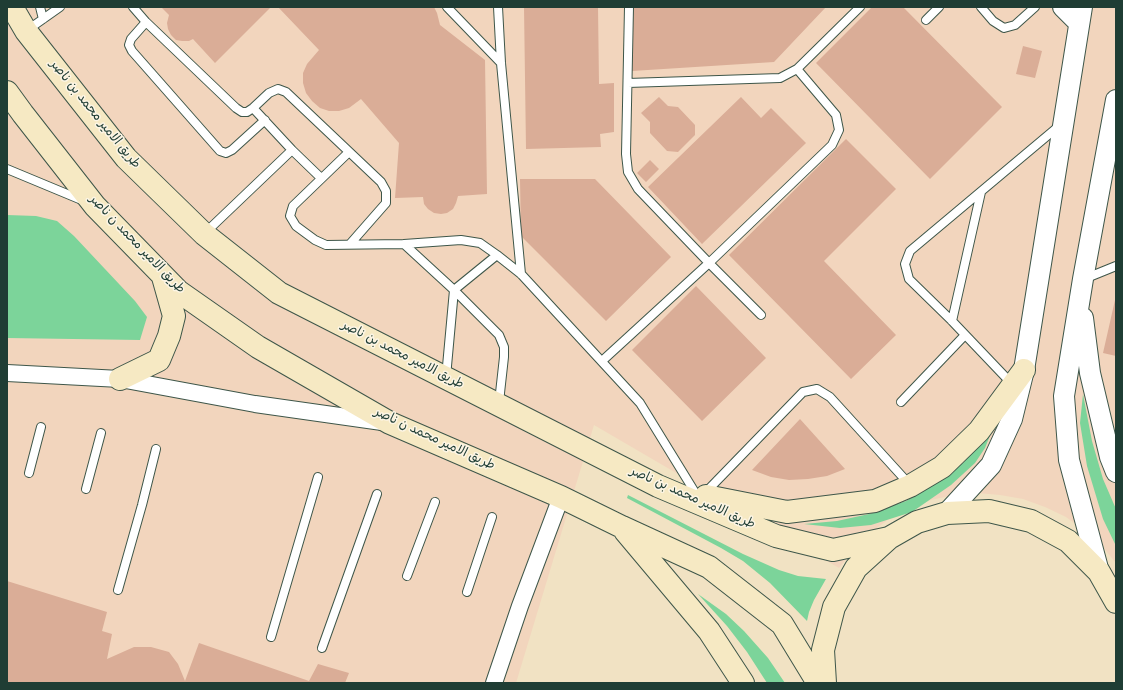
<!DOCTYPE html>
<meta charset="utf-8">
<style>
body{margin:0}
#map{position:relative;width:1123px;height:690px;overflow:hidden;background:#f1e2c3;font-family:"Gochi Hand",sans-serif}
canvas{display:block}
.frame{position:absolute;inset:0;border:8px solid #1f3d34;pointer-events:none}
</style>
<div id="map">
<canvas width="1123" height="690"></canvas>
<div class="frame"></div>
</div>
<script>
const g = document.querySelector('canvas').getContext('2d');
g.lineJoin = 'round';
function fill(path, color) {
  g.fillStyle = color;
  g.fill(path, 'evenodd');
}
function toPath(rows) {
  const path = new Path2D();
  for (const r of rows) {
    path.moveTo(r[0], r[1]);
    for (let i = 2; i < r.length; i += 2) path.lineTo(r[i], r[i + 1]);
  }
  return path;
}
function trace(path, color, width, dash) {
  g.strokeStyle = color;
  g.lineWidth = width;
  g.lineCap = dash ? 'butt' : 'round';
  g.setLineDash(dash || []);
  g.stroke(path);
}
function label(font, color, halo, rows, align = 'center') {
  g.font = font + ' "Gochi Hand","Playpen Sans Arabic",sans-serif';
  g.lineWidth = 3;
  g.setLineDash([]);
  g.textBaseline = 'middle';
  g.strokeStyle = halo;
  g.fillStyle = color;
  for (const [text, x, y, turn = 0] of rows) {
    g.save();
    g.translate(x, y);
    g.rotate((+turn || 0) * Math.PI / 180);
    g.textAlign = isNaN(turn) ? turn : align;
    if (halo) g.strokeText(text, 0, 0);
    g.fillText(text, 0, 0);
    g.restore();
  }
}
const built = toPath([
 [7,7,1116,7,1116,563,1102,546,1085,531,1066,517,1045,507,1023,499,1000,495,977,493,954,495,931,500,910,509,889,519,870,533,854,549,839,568,594,425,516,683,7,683]
]);
const green = toPath([
 [7,215,36,216,57,221,74,236,135,301,147,317,140,340,7,338],
 [1083,394,1092,441,1103,479,1116,509,1116,546,1103,519,1087,466,1080,423],
 [993,428,985,448,975,463,951,485,912,512,871,525,840,528,804,524,837,521,869,514,906,501,934,484,964,462,978,444],
 [628,495,743,554,779,570,798,576,826,579,814,600,809,612,807,621,770,583,743,561,721,548,627,498],
 [698,594,726,614,744,631,768,658,785,683,767,683,747,652,727,626]
]);
const building = toPath([
 [161,7,271,7,215,63,193,39,189,41,182,41,176,40,171,35,168,29,167,23,169,15],
 [278,7,434,7,437,13,440,25,485,60,487,194,458,196,456,203,453,209,447,213,441,214,434,213,428,209,424,204,423,197,395,198,399,143,361,99,349,108,339,111,329,111,320,108,312,101,306,93,303,83,303,73,307,64,319,50],
 [524,7,598,7,599,84,614,83,614,132,600,134,601,147,526,149],
 [631,7,826,7,774,62,632,71],
 [872,7,903,7,1002,107,930,179,816,63],
 [1023,46,1042,51,1035,78,1016,74],
 [659,97,668,106,678,107,695,125,695,135,678,152,667,151,650,133,650,122,641,113],
 [741,97,761,118,771,108,806,143,702,244,648,187],
 [846,139,896,189,824,261,896,335,851,379,729,255],
 [650,160,659,169,646,182,637,173],
 [520,179,595,179,671,257,606,321,521,236],
 [696,286,766,358,702,421,632,350],
 [1115,300,1116,300,1116,356,1103,353],
 [800,419,845,469,827,476,808,479,789,480,771,477,752,470],
 [7,581,107,612,102,631,112,634,107,659,134,647,151,647,169,652,178,664,185,681,199,643,309,681,318,664,349,673,345,683,7,683]
]);
const service = toPath([
 [40,7,43,19],
 [133,7,146,22,236,108,242,112,247,112,253,108,269,93,278,89,286,92,381,182,386,191,386,203,350,244],
 [447,7,501,63],
 [498,7,501,63,521,274],
 [629,7,626,154,628,172,638,189,709,263,761,315],
 [981,7,993,21,1004,28,1015,25,1035,7],
 [926,20,939,7],
 [146,22,131,39,129,45,132,51,220,151,226,153,232,150,265,120],
 [26,31,60,7],
 [628,83,780,78,797,69,860,7],
 [253,108,292,150,321,178],
 [349,152,293,206,290,216,296,226,315,240,326,245,404,244,454,290,446,377],
 [7,169,84,201],
 [205,233,292,150],
 [404,244,461,240,480,243,497,255,521,274,640,403,696,494],
 [497,255,454,290,499,335,504,347,504,357,499,402],
 [1084,279,1116,266],
 [952,321,981,192],
 [602,361,709,263,832,145,839,130,836,115,797,69],
 [1013,385,952,321,909,279,905,264,910,251,1059,126],
 [901,402,965,335],
 [29,473,41,427],
 [86,489,101,433],
 [704,494,803,392,817,389,830,397,910,485],
 [407,576,435,502],
 [118,590,142,505,156,449],
 [467,592,492,517],
 [271,637,318,477],
 [322,648,377,494]
]);
const minor = toPath([
 [7,373,120,379,255,404,382,422],
 [494,683,520,606,561,497]
]);
const tertiary = toPath([
 [1063,7,1079,23],
 [1083,318,1090,373,1110,457,1116,472],
 [947,513,991,465,1012,419,1024,370,1082,7],
 [1099,572,1069,460,1064,396,1083,279,1116,100]
]);
const secondary = toPath([
 [12,7,26,31,126,158,204,234,279,293,658,486,776,536,833,550,889,538],
 [7,92,23,114,95,206,178,291,258,347,390,423,561,497,622,527,709,567,782,624,818,683],
 [120,379,159,360,169,336,174,316,163,277],
 [706,496,787,512,875,501,910,486,942,467,979,431,1024,370],
 [625,531,709,631,743,683],
 [825,683,823,650,834,607,856,568,889,538,917,522,947,513,989,511,1031,521,1068,541,1099,572,1116,602]
]);
const streetNames = [
 ["طريق الامير محمد بن ناصر",94,115,51],
 ["طريق الامير محمد ن ناصر",136,245,46],
 ["طريق الامير محمد بن ناصر",402,356,27],
 ["طريق الامير محمد ن ناصر",434,440,25],
 ["طريق الامير محمد بن ناصر",692,499,24]
];
fill(built, '#f2d5bd');
fill(green, '#7cd49a');
fill(building, '#daad97');
trace(service, '#3e5649', 10);
trace(minor, '#3e5649', 18);
trace(tertiary, '#3e5649', 22);
trace(secondary, '#3e5649', 24);
trace(service, '#fff', 8);
trace(minor, '#fff', 16);
trace(tertiary, '#fff', 20);
trace(secondary, '#f6e9c3', 22);
label('13px', '#1f3d34', '#fcf5e5', streetNames);
</script>
